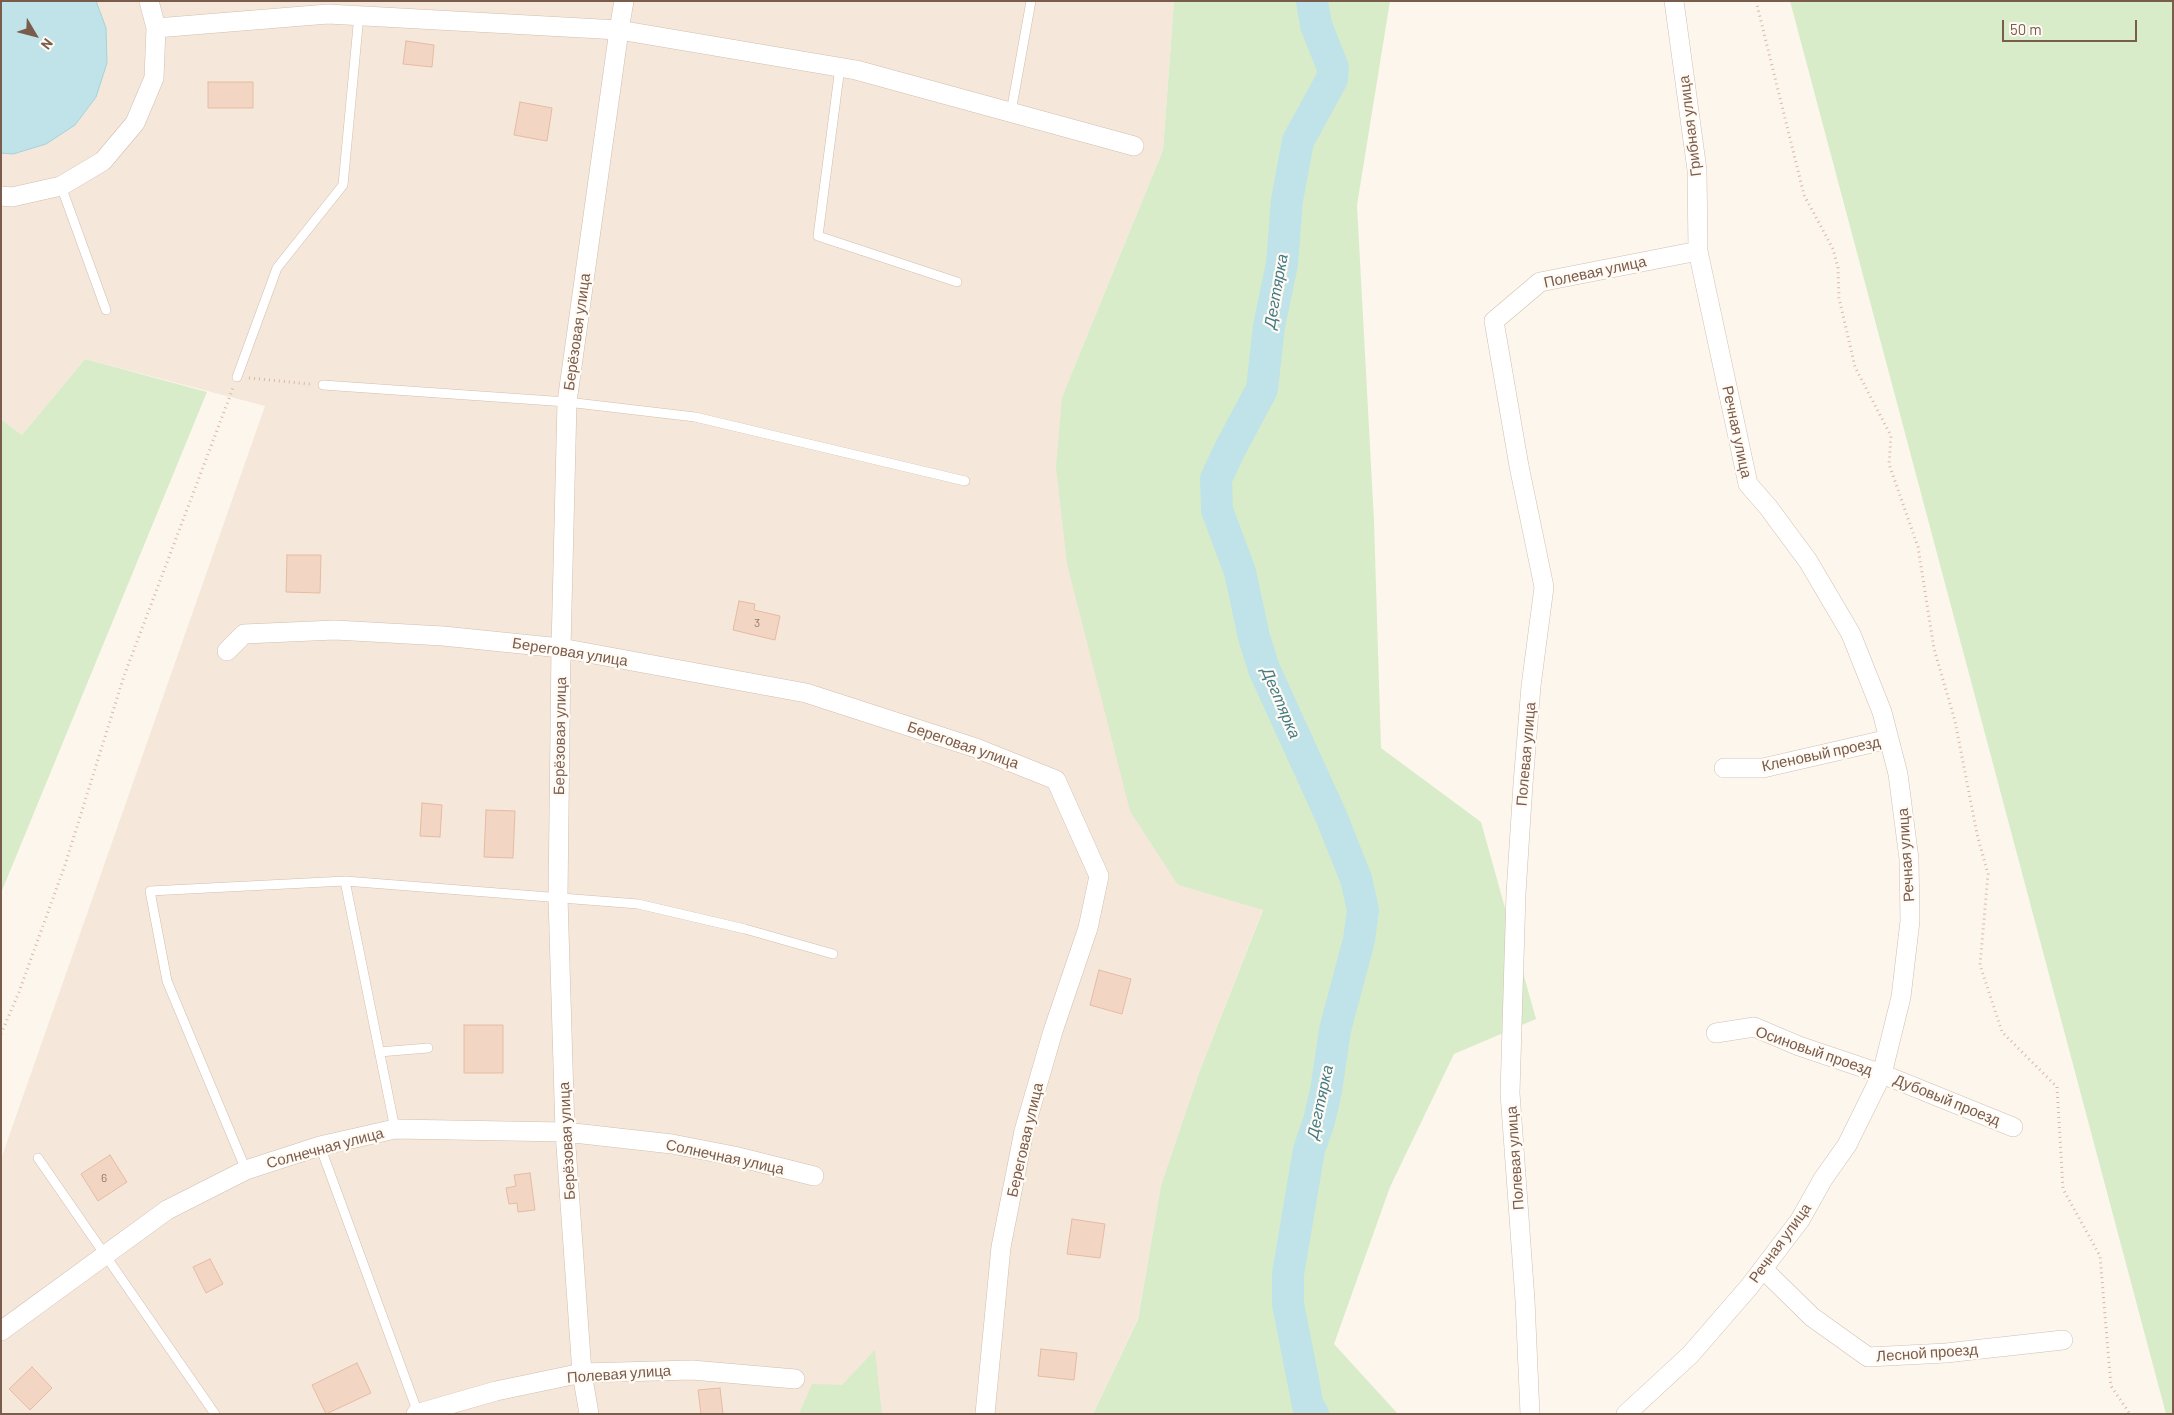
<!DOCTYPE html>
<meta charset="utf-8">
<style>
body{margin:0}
#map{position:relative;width:2174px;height:1415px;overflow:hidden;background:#fdf6ec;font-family:Barlow,sans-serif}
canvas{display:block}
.frame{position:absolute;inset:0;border:2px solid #7a5c4d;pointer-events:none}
.north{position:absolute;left:10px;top:10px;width:50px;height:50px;-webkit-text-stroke:4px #fffaf3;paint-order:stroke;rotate:127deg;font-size:14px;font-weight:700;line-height:20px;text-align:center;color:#7a5c4d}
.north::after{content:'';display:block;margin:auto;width:18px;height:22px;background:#7a5c4d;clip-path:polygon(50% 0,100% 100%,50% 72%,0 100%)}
.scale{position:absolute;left:2002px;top:20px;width:135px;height:22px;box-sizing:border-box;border:2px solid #7a5c4d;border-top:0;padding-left:6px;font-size:15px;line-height:18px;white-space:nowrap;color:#7a5c4d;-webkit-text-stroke:4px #fffaf3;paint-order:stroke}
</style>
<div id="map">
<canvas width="2174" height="1415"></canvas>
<div class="frame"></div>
<div class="north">N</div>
<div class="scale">50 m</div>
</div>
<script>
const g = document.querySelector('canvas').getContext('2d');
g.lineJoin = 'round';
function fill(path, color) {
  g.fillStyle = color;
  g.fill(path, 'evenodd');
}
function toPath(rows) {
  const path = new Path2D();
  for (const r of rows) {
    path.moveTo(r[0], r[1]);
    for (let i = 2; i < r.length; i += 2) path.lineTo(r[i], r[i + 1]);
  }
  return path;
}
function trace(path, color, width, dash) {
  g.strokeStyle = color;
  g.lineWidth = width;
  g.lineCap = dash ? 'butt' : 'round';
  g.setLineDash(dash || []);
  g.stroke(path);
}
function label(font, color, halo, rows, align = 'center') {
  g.font = font + ' Barlow,sans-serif';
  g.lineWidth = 4.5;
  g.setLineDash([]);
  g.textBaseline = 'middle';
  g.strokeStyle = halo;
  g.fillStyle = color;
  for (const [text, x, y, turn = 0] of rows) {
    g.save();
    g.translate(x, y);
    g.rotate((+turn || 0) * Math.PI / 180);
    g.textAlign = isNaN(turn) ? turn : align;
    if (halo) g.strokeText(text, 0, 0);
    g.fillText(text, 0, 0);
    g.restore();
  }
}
const residential = toPath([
 [1,1,1174,1,1163,150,1062,397,1178,885,1263,909,1200,1070,1161,1185,1138,1318,1093,1414,1,1414,1,1159,265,406,85,359,22,435,1,419]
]);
const green = toPath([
 [1174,1,1390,1,1357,205,1374,521,1381,748,1481,822,1536,1019,1454,1054,1390,1187,1334,1344,1398,1414,1093,1414,1138,1319,1161,1185,1200,1070,1263,910,1178,885,1130,811,1067,564,1056,467,1062,397,1163,150],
 [1790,1,2173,1,2173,1414,2166,1414],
 [85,359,207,392,1,893,1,419,22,435],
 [875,1350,882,1414,799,1414,812,1384,842,1385]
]);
const water = toPath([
 [1,1,96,1,106,28,107,63,96,97,75,125,46,144,13,154,1,153,1,1]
]);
const river = toPath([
 [1312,1,1316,25,1333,68,1332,79,1298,141,1287,200,1282,264,1269,326,1262,389,1229,451,1216,479,1217,510,1240,572,1254,637,1264,669,1331,816,1356,879,1363,910,1359,940,1335,1030,1326,1091,1319,1121,1309,1150,1288,1274,1288,1304,1308,1406,1313,1414]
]);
const building = toPath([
 [406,41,434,45,432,67,403,64,406,41],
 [208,82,253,82,253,108,208,108,208,82],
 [520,102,552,108,547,141,514,135,520,102],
 [287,555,321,555,320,593,286,592,287,555],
 [739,601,755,604,754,610,780,616,775,640,733,630,739,601],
 [422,803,442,805,440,837,420,836,422,803],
 [486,810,515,811,513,858,484,857,486,810],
 [1099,970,1131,979,1122,1014,1090,1005,1099,970],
 [464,1025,503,1025,503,1073,464,1073,464,1025],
 [110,1155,127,1182,98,1201,81,1174,110,1155],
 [530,1173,535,1210,518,1212,517,1203,509,1204,506,1188,516,1186,514,1175,530,1173],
 [1072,1219,1105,1224,1100,1258,1067,1254,1072,1219],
 [210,1259,223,1284,206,1293,193,1267,210,1259],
 [1041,1349,1077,1353,1074,1380,1038,1376,1041,1349],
 [357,1363,371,1393,326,1414,312,1385,357,1363],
 [32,1367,52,1388,30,1410,9,1389,32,1367],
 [720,1388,723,1414,701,1414,698,1390,720,1388]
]);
const path = toPath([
 [1756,1,1804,195,1833,249,1838,268,1839,298,1855,367,1891,436,1889,464,1918,547,1934,649,1955,721,1977,834,1988,874,1980,965,2002,1032,2057,1087,2063,1189,2100,1256,2111,1386,2130,1414],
 [249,378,310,384],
 [1,1034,19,992,65,865,124,676,233,388]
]);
const lane = toPath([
 [840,67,818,236,957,282],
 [1011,112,1031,1],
 [61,186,106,310],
 [237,377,277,268,343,185,359,15],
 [323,385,567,402,695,417,965,481],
 [345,881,395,1129],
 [379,1052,428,1048],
 [320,1146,418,1413],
 [38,1158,215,1414],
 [246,1170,167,981,150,891,345,881,638,904,745,929,833,954]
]);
const street = toPath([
 [156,28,328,14,619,30,856,70,1134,146],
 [1,196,12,197,61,186,103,161,135,123,154,78,156,28,149,1],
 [227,651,244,634,335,630,443,636,561,648,806,693,976,748,1056,780,1099,876,1088,928,1053,1031,1024,1131,1001,1247,985,1414],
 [1724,768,1763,768,1889,739],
 [1716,1033,1754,1027,1799,1046,1882,1074,2013,1127],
 [1763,1269,1812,1317,1868,1357,1946,1353,2063,1340],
 [1,1331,167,1210,246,1170,320,1146,395,1129,565,1132,672,1144,734,1156,814,1176],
 [416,1414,496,1391,582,1373,692,1370,795,1379],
 [589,1414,582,1373,565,1132,558,897,561,648,567,402,619,30,624,1],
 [1530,1414,1525,1300,1510,1093,1516,893,1523,784,1531,686,1544,587,1519,466,1494,321,1540,282,1698,251],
 [1626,1414,1690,1355,1749,1287,1800,1220,1823,1179,1847,1145,1882,1074,1901,997,1910,921,1909,859,1898,774,1882,712,1851,634,1808,561,1768,507,1748,484,1698,251,1697,170,1674,1]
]);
const numberNames = [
 ["3",757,623],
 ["6",104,1178]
];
const streetNames = [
 ["Грибная улица",1690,126,-97],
 ["Полевая улица",1595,272,-12],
 ["Берёзовая улица",577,332,-82],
 ["Речная улица",1737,432,78],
 ["Береговая улица",570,652,9],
 ["Берёзовая улица",560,736,-89],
 ["Береговая улица",963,745,19],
 ["Полевая улица",1526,754,-85],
 ["Кленовый проезд",1821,754,-12],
 ["Речная улица",1906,855,-94],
 ["Осиновый проезд",1814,1051,19],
 ["Дубовый проезд",1947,1100,22],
 ["Береговая улица",1025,1140,-77],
 ["Берёзовая улица",567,1141,-93],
 ["Солнечная улица",325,1148,-15],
 ["Солнечная улица",725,1157,12],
 ["Полевая улица",1515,1158,-94],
 ["Речная улица",1780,1243,-54],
 ["Лесной проезд",1927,1353,-4],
 ["Полевая улица",619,1374,-4]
];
const waterNames = [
 ["Дегтярка",1276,291,-80],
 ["Дегтярка",1281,703,67],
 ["Дегтярка",1320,1102,-78]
];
fill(residential, '#f5e8da');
fill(green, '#d8ecc9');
fill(water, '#bfe3e8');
trace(water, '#a5d3da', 1);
trace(river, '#bfe3e8', 32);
fill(building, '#f3d5c3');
trace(building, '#e6bba3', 1);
trace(lane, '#d1beb0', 10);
trace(street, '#d1beb0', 20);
trace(path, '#d9b8a5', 3, [1, 4]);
trace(lane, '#fff', 9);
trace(street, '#fff', 19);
label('12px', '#987a6a', null, numberNames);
label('15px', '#7a5c4d', '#fffaf3', streetNames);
label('italic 16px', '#437c86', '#fffaf3', waterNames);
</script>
